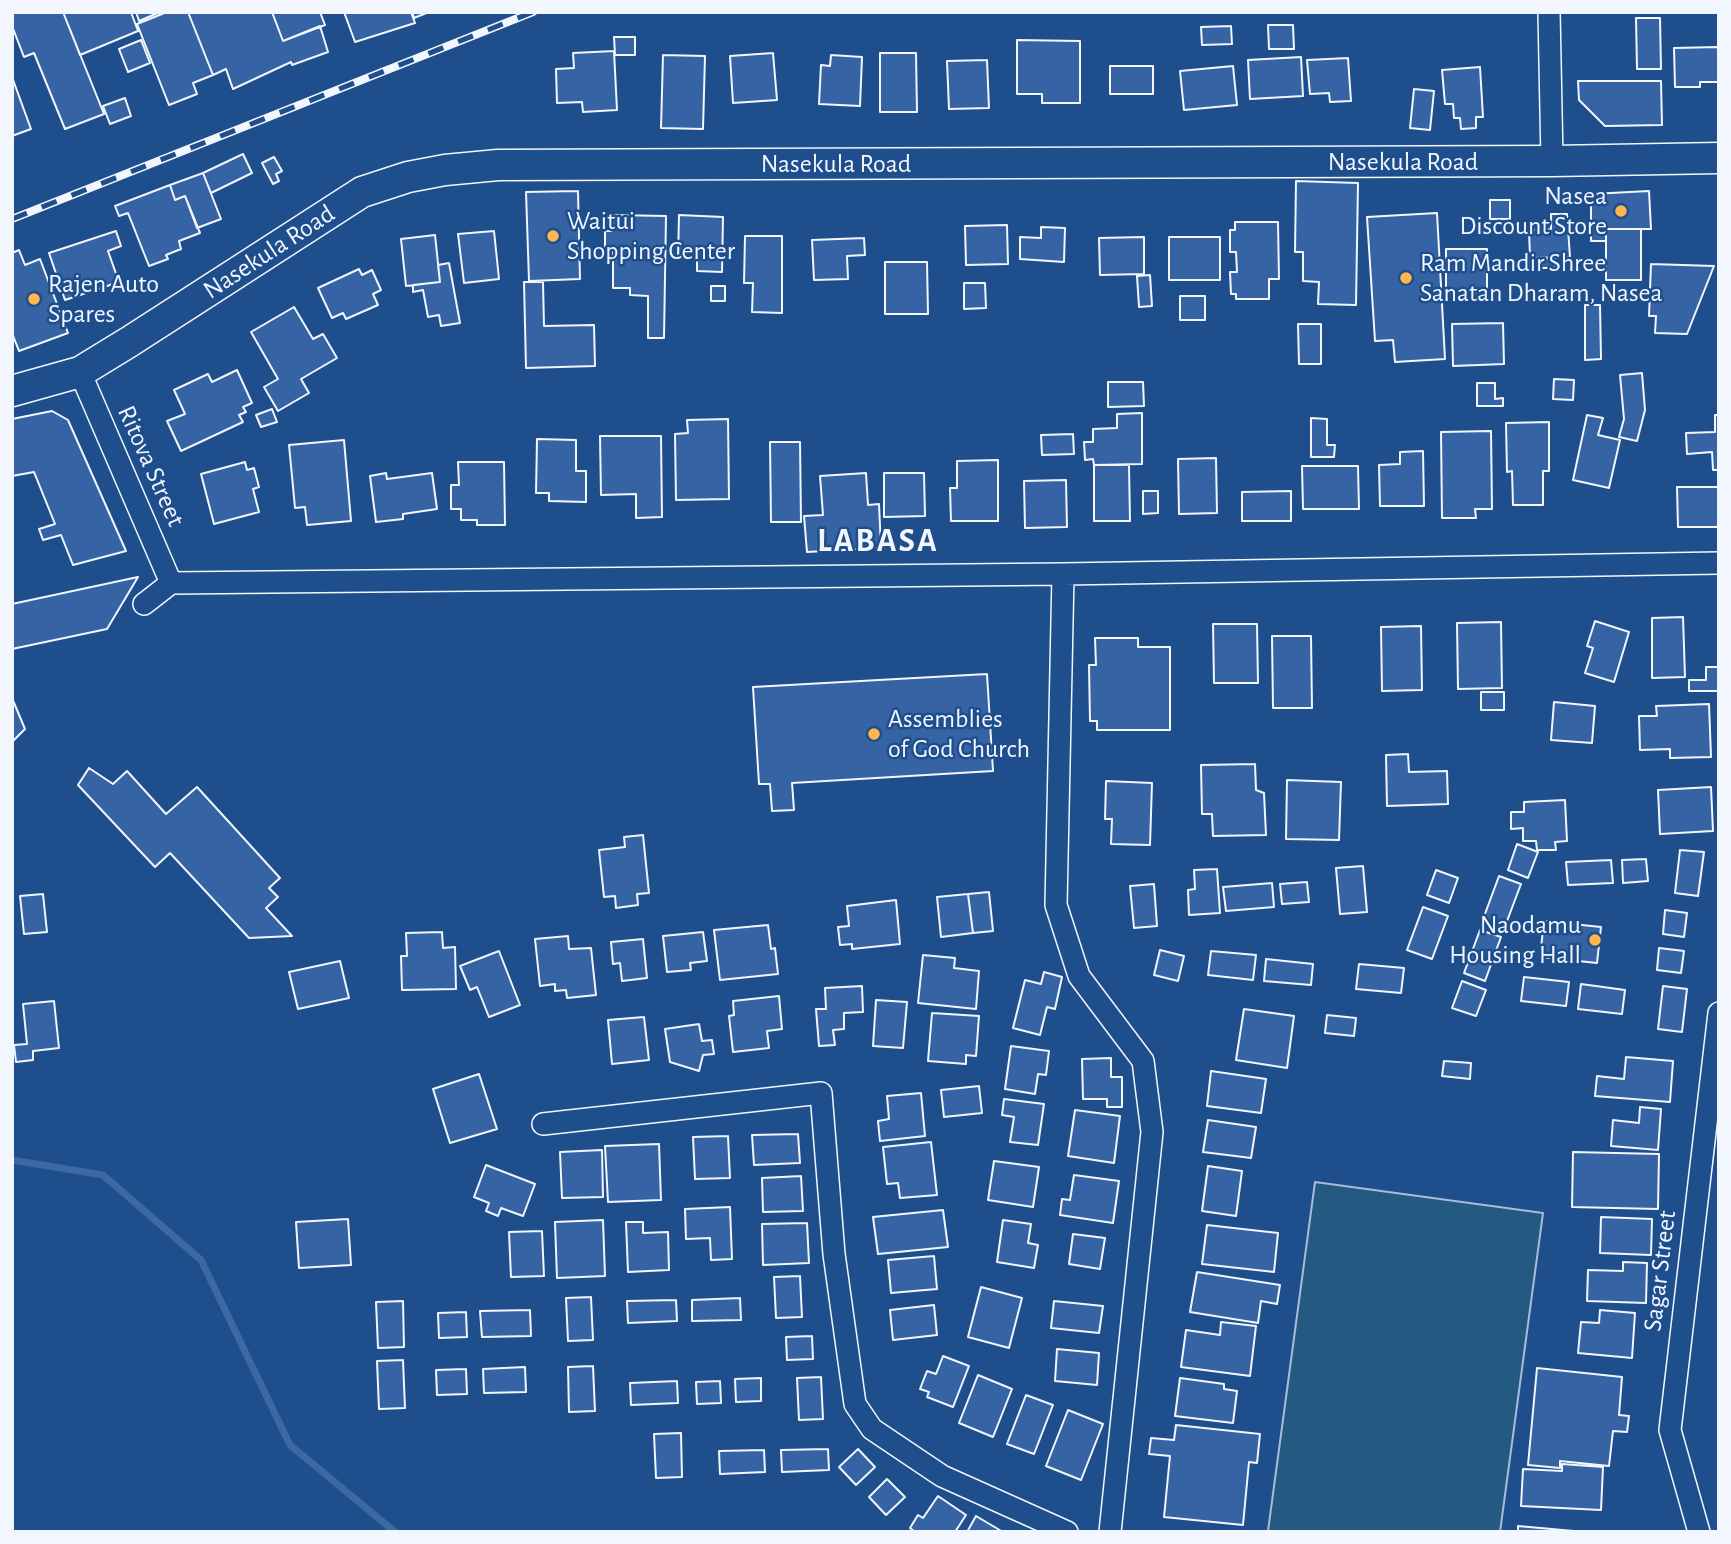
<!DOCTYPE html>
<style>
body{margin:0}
#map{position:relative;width:1731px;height:1544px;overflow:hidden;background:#1f4e8c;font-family:"Alegreya Sans",sans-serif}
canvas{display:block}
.frame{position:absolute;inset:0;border:14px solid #f2f6ff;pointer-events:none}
</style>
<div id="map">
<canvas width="1731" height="1544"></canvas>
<div class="frame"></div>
</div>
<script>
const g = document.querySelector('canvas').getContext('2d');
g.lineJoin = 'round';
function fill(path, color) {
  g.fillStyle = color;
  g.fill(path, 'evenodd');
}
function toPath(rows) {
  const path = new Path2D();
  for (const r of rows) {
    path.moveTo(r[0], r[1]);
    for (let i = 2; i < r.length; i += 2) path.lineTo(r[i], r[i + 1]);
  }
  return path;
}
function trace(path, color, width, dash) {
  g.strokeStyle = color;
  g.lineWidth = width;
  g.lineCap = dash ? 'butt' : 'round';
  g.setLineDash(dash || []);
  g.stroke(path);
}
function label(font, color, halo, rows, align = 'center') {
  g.font = font + ' "Alegreya Sans",sans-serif';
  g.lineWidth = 5;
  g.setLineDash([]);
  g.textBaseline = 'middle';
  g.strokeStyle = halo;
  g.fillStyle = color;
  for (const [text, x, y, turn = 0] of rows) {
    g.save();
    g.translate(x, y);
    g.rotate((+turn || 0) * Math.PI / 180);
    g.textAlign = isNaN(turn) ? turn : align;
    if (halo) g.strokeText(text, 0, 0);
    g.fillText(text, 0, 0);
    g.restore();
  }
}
const green = toPath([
 [1315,1182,1543,1213,1500,1532,1268,1531,1315,1182]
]);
const stream = toPath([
 [12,1160,103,1175,201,1260,290,1445,395,1532]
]);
const building = toPath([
 [12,12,63,12,104,114,65,129,34,53,24,57,12,26,12,12],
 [63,12,131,12,138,31,80,55,63,12],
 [136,12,160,12,139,21,136,12],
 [167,12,188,12,213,75,193,83,197,94,169,105,137,24,167,12],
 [188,12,272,12,283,41,320,26,328,52,292,65,291,62,233,89,226,69,213,75,188,12],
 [272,12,320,12,325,25,283,41,272,12],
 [344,12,411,12,415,23,355,42,344,12],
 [412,12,429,12,414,18,412,12],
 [1636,18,1660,18,1661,69,1637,69,1636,18],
 [1268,25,1293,25,1294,49,1269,49,1268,25],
 [1231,26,1232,44,1202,45,1201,27,1231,26],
 [614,37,635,37,635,55,615,55,614,37],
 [141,40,150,63,128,72,119,49,141,40],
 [1017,40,1080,41,1080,103,1042,103,1042,94,1017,94,1017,40],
 [1719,47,1719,82,1700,82,1700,87,1675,87,1674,48,1719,47],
 [614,51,617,110,583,112,582,102,557,103,556,69,574,68,573,53,614,51],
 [773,53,777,100,733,103,730,56,773,53],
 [880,53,916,53,917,112,880,112,880,53],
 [663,55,705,56,703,129,661,128,663,55],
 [831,55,862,57,860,106,819,104,821,65,830,66,831,55],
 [1301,57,1303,96,1250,99,1248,60,1301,57],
 [1348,58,1351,101,1330,102,1329,93,1310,94,1307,60,1348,58],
 [987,60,989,108,949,109,947,61,987,60],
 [1110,66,1153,66,1153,94,1110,94,1110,66],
 [1233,66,1237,105,1184,110,1180,71,1233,66],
 [1480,67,1483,117,1476,117,1476,128,1461,129,1460,118,1454,118,1453,104,1445,104,1442,70,1480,67],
 [12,77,31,129,12,136,12,77],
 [1578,81,1661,81,1662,125,1605,126,1579,100,1578,81],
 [1414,89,1434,91,1430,130,1410,128,1414,89],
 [125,98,131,116,110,124,103,106,125,98],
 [243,154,252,173,211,193,203,173,243,154],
 [274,157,282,171,276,174,279,181,273,184,262,163,274,157],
 [203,173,221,219,197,228,185,196,175,200,170,185,203,173],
 [1296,181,1358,183,1356,305,1318,304,1319,282,1303,281,1303,252,1295,252,1296,181],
 [170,185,175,200,185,196,200,233,179,241,181,249,166,255,168,259,149,266,128,213,119,216,115,206,170,185],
 [578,191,580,279,529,281,526,192,578,191],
 [1649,191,1651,229,1606,229,1606,241,1591,241,1591,194,1649,191],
 [1490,200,1510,200,1510,219,1490,219,1490,200],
 [1437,213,1445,359,1395,362,1393,340,1375,341,1367,217,1437,213],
 [1551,214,1567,214,1570,257,1530,258,1529,230,1551,229,1551,214],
 [613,215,666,216,664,338,648,338,648,296,630,295,630,288,613,288,613,250,605,249,605,231,612,231,613,215],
 [679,215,723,217,722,272,697,271,697,259,678,258,679,215],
 [1235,222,1278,222,1279,279,1269,279,1269,299,1236,299,1236,294,1231,294,1230,272,1237,272,1236,252,1230,252,1230,230,1235,230,1235,222],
 [1007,225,1008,264,966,265,965,226,1007,225],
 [1041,227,1065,228,1064,262,1020,259,1020,237,1041,238,1041,227],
 [1606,229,1641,229,1641,280,1606,280,1606,229],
 [116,231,121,246,108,251,119,282,65,300,49,253,116,231],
 [494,231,499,279,464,283,458,234,494,231],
 [435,235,440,282,406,286,401,239,435,235],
 [745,236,782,236,782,313,752,312,753,283,744,283,745,236],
 [1144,237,1144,274,1100,275,1099,238,1144,237],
 [1169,237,1220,237,1220,280,1169,280,1169,237],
 [864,238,865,255,847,256,848,279,814,280,812,240,864,238],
 [1446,249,1487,249,1487,292,1446,293,1446,249],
 [19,250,25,265,40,259,68,333,19,351,12,333,12,253,19,250],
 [1530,258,1555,259,1555,268,1530,268,1530,258],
 [885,262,927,262,928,314,885,314,885,262],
 [449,263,460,323,441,326,439,315,428,317,423,290,413,292,413,285,440,282,438,265,449,263],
 [1651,264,1714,266,1687,334,1655,333,1656,316,1649,316,1651,264],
 [359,269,362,275,372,270,381,290,373,294,378,305,346,319,343,313,332,318,318,288,359,269],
 [1150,275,1152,306,1139,307,1137,276,1150,275],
 [524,282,543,282,544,326,594,325,595,366,526,368,524,282],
 [964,283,985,283,986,308,964,309,964,283],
 [711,286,725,286,725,301,711,301,711,286],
 [1180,296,1205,296,1205,320,1180,320,1180,296],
 [1585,305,1600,305,1601,359,1585,360,1585,305],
 [294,307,313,339,323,334,337,358,301,379,309,393,278,411,264,387,278,379,251,332,294,307],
 [1503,323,1504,364,1453,366,1452,324,1503,323],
 [1298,324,1321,324,1321,364,1299,364,1298,324],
 [237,370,252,403,243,407,246,412,239,415,243,422,181,451,167,421,185,414,174,390,208,374,212,382,237,370],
 [1642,373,1645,410,1637,441,1619,437,1624,419,1620,375,1642,373],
 [1554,379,1574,380,1573,400,1553,399,1554,379],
 [1108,382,1143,382,1144,406,1108,407,1108,382],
 [1477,383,1495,383,1495,399,1503,398,1503,406,1477,406,1477,383],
 [272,409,277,422,261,427,256,415,272,409],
 [52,411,68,420,126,551,73,565,61,535,43,540,39,529,55,524,34,472,12,476,12,419,52,411],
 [1142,413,1142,464,1094,465,1093,459,1085,460,1084,442,1093,442,1093,429,1117,428,1117,414,1142,413],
 [1587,415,1603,418,1598,435,1620,440,1609,488,1573,480,1587,415],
 [1715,415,1719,415,1719,470,1713,470,1712,452,1687,454,1686,433,1715,432,1715,415],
 [1311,418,1327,419,1327,445,1335,445,1334,457,1311,457,1311,418],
 [728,419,729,499,676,500,675,434,688,433,687,420,728,419],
 [1549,422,1549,471,1543,471,1543,505,1513,505,1512,471,1507,472,1506,423,1549,422],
 [1491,431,1492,509,1475,509,1476,518,1442,518,1441,432,1491,431],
 [1073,434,1074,454,1042,455,1041,435,1073,434],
 [600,436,661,436,662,517,636,518,636,494,601,495,600,436],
 [537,439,576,440,576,471,586,471,586,502,549,501,549,493,536,493,537,439],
 [344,440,351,521,307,525,305,507,295,508,289,445,344,440],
 [770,442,800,442,801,522,771,522,770,442],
 [1423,451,1424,506,1380,506,1379,465,1400,464,1400,452,1423,451],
 [1216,458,1217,513,1179,514,1178,459,1216,458],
 [998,460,998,521,951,521,950,488,957,488,957,461,998,460],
 [245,462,247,470,254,468,259,487,253,489,259,512,214,524,201,474,245,462],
 [458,462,504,462,505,525,477,525,477,520,461,520,461,509,451,509,451,485,459,485,458,462],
 [1094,465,1129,465,1130,521,1094,521,1094,465],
 [1302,466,1358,466,1359,509,1303,509,1302,466],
 [386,473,387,479,432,473,437,509,403,514,403,519,376,522,370,476,386,473],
 [866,473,868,505,879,504,881,548,807,552,804,516,823,515,820,476,866,473],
 [884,473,924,473,925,516,884,517,884,473],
 [1066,480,1067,527,1025,528,1024,481,1066,480],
 [1677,487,1719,487,1719,527,1678,527,1677,487],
 [1143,491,1158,491,1158,513,1143,514,1143,491],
 [1291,491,1291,521,1242,521,1242,492,1291,491],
 [138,577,107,629,12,649,12,604,138,577],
 [1683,617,1685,677,1652,678,1652,618,1683,617],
 [1595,621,1629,632,1614,682,1585,673,1593,648,1587,646,1595,621],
 [1501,622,1502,688,1458,689,1457,623,1501,622],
 [1213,624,1257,624,1258,683,1214,683,1213,624],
 [1421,626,1422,690,1382,691,1381,627,1421,626],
 [1272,636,1311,636,1312,708,1273,708,1272,636],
 [1095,638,1138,638,1138,647,1170,647,1170,730,1097,730,1097,721,1090,721,1089,665,1096,665,1095,638],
 [1706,667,1719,667,1719,691,1689,691,1689,680,1706,680,1706,667],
 [987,674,993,771,792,783,794,810,772,811,770,784,759,784,753,687,987,674],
 [1481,692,1504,692,1504,710,1481,710,1481,692],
 [12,698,25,729,12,742,12,698],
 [1554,702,1595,706,1592,743,1551,740,1554,702],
 [1709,704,1711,757,1670,758,1670,749,1640,750,1639,716,1657,716,1656,706,1709,704],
 [1408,754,1409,772,1447,771,1448,804,1387,806,1386,755,1408,754],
 [1255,764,1256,790,1264,793,1266,835,1213,836,1212,814,1202,814,1201,765,1255,764],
 [89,768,113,784,127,771,166,814,197,787,280,878,269,888,278,897,266,908,292,936,249,938,170,853,155,867,78,785,89,768],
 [1287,780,1341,782,1339,840,1286,839,1287,780],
 [1106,781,1152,783,1150,845,1111,844,1112,819,1105,819,1106,781],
 [1711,787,1713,831,1660,834,1658,790,1711,787],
 [1565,800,1567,841,1555,842,1556,850,1537,850,1536,841,1523,841,1523,828,1511,829,1511,812,1524,812,1524,802,1565,800],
 [643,835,649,893,637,894,638,905,616,908,615,896,604,897,599,850,625,847,624,837,643,835],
 [1517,844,1538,852,1528,878,1508,870,1517,844],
 [1680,850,1704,852,1698,896,1675,893,1680,850],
 [1646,859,1648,881,1623,883,1622,860,1646,859],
 [1611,860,1613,883,1568,885,1566,862,1611,860],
 [1363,866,1367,912,1340,914,1336,868,1363,866],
 [1217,869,1220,913,1189,915,1188,890,1195,889,1194,870,1217,869],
 [1436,870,1458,878,1449,903,1427,895,1436,870],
 [1499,876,1521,884,1504,929,1482,922,1499,876],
 [1307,882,1309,902,1282,904,1280,884,1307,882],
 [1272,883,1274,907,1226,911,1223,887,1272,883],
 [1154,884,1157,926,1134,928,1130,886,1154,884],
 [989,892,993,931,973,933,968,894,989,892],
 [43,894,47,932,24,934,20,896,43,894],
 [968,894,973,933,941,937,937,897,968,894],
 [896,900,900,944,852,949,852,944,840,945,838,927,849,926,847,906,896,900],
 [1423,907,1448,916,1432,959,1407,950,1423,907],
 [1665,910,1687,913,1684,937,1663,934,1665,910],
 [1544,921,1601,927,1597,963,1540,957,1544,921],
 [768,925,771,949,775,948,778,974,720,980,714,930,768,925],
 [1480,930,1501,937,1485,981,1464,973,1480,930],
 [442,932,443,948,455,947,456,989,402,990,401,956,407,956,406,933,442,932],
 [703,932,707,961,690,963,691,970,667,972,663,936,703,932],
 [568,936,569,949,591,948,596,995,567,998,566,990,555,991,555,984,540,986,535,939,568,936],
 [643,939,647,978,622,981,620,963,613,964,611,942,643,939],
 [1659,948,1684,951,1681,973,1657,970,1659,948],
 [1160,950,1184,956,1178,981,1154,975,1160,950],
 [499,951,520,1005,489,1017,477,987,470,990,460,966,499,951],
 [1211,951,1256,955,1253,980,1208,975,1211,951],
 [923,955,955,958,954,968,979,971,976,1009,918,1003,923,955],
 [1266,959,1313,964,1311,985,1264,981,1266,959],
 [340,961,349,998,298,1009,289,972,340,961],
 [1359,964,1404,968,1401,993,1356,989,1359,964],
 [1044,972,1062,977,1055,1009,1047,1007,1040,1035,1013,1028,1025,980,1041,984,1044,972],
 [1524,977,1569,982,1566,1006,1521,1001,1524,977],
 [1462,981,1486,990,1476,1016,1452,1008,1462,981],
 [1581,984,1625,990,1622,1014,1578,1009,1581,984],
 [862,986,863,1012,844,1013,844,1029,833,1030,835,1045,819,1046,816,1009,826,1009,825,988,862,986],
 [1663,986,1687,989,1682,1032,1658,1029,1663,986],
 [779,996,782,1029,767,1031,769,1048,733,1052,729,1016,734,1015,733,1001,779,996],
 [876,1000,907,1002,903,1048,873,1046,876,1000],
 [54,1001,59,1048,33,1051,33,1060,16,1062,14,1045,27,1044,23,1004,54,1001],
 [1244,1009,1294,1016,1287,1068,1236,1060,1244,1009],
 [932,1013,979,1016,976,1056,966,1055,966,1064,928,1061,932,1013],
 [1327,1015,1356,1018,1354,1036,1325,1033,1327,1015],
 [644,1017,649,1060,612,1064,608,1020,644,1017],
 [699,1024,702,1041,712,1040,714,1054,703,1055,699,1071,670,1062,665,1029,699,1024],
 [1011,1046,1049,1051,1046,1075,1038,1074,1035,1094,1005,1089,1011,1046],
 [1626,1057,1673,1061,1670,1102,1595,1096,1597,1076,1624,1079,1626,1057],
 [1111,1058,1111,1077,1122,1077,1122,1107,1107,1107,1107,1099,1083,1099,1082,1059,1111,1058],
 [1444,1061,1471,1063,1470,1079,1442,1076,1444,1061],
 [1211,1071,1266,1079,1261,1113,1207,1106,1211,1071],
 [479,1074,497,1129,450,1143,433,1089,479,1074],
 [979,1086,982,1113,944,1117,941,1090,979,1086],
 [921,1093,925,1136,880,1141,878,1121,889,1119,887,1096,921,1093],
 [1004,1099,1044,1104,1038,1145,1010,1142,1014,1117,1002,1115,1004,1099],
 [1640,1107,1661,1109,1658,1150,1611,1146,1613,1120,1639,1123,1640,1107],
 [1075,1110,1120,1116,1114,1163,1068,1156,1075,1110],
 [1208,1120,1256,1127,1251,1158,1203,1152,1208,1120],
 [798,1134,800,1163,754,1165,752,1135,798,1134],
 [728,1136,730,1178,695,1179,693,1137,728,1136],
 [931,1142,937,1195,900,1198,898,1183,887,1184,883,1147,931,1142],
 [659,1144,661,1200,608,1202,605,1146,659,1144],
 [602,1150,603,1197,562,1198,560,1152,602,1150],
 [1573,1152,1659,1154,1658,1209,1572,1207,1573,1152],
 [994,1161,1039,1167,1033,1207,988,1200,994,1161],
 [486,1165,535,1184,523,1216,501,1208,498,1216,486,1211,489,1203,474,1197,486,1165],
 [1208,1166,1242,1171,1236,1216,1202,1211,1208,1166],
 [1074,1175,1119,1181,1113,1223,1060,1215,1062,1199,1070,1200,1074,1175],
 [801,1176,803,1211,763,1212,762,1178,801,1176],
 [730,1207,732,1259,711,1260,710,1238,686,1239,685,1209,730,1207],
 [943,1210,948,1247,878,1254,873,1217,943,1210],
 [1601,1217,1652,1219,1651,1255,1600,1253,1601,1217],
 [348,1219,351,1265,299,1268,296,1222,348,1219],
 [603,1220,605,1276,557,1278,555,1222,603,1220],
 [1003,1220,1031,1224,1028,1243,1038,1245,1034,1268,997,1262,1003,1220],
 [626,1222,643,1222,643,1233,668,1232,669,1270,628,1272,626,1222],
 [807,1223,809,1263,763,1265,762,1224,807,1223],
 [1207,1225,1278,1233,1274,1272,1202,1264,1207,1225],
 [542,1231,544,1276,511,1277,509,1232,542,1231],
 [1073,1234,1105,1238,1100,1269,1069,1264,1073,1234],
 [934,1256,937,1289,891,1293,888,1260,934,1256],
 [1623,1262,1647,1263,1646,1303,1587,1301,1588,1270,1623,1271,1623,1262],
 [1197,1272,1280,1285,1277,1304,1261,1301,1258,1323,1190,1312,1197,1272],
 [800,1276,802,1317,776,1318,774,1277,800,1276],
 [981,1287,1022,1298,1009,1348,968,1337,981,1287],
 [591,1297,593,1340,568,1341,566,1298,591,1297],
 [740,1298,741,1320,692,1321,692,1300,740,1298],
 [676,1300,677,1321,628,1323,627,1301,676,1300],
 [403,1301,404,1347,378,1348,376,1302,403,1301],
 [1054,1301,1103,1306,1099,1333,1051,1328,1054,1301],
 [934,1305,937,1335,893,1340,890,1310,934,1305],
 [530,1310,531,1336,482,1337,480,1311,530,1310],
 [1600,1310,1635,1313,1632,1358,1578,1353,1581,1322,1599,1323,1600,1310],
 [466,1312,467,1337,439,1338,438,1313,466,1312],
 [1221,1322,1256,1326,1250,1376,1181,1367,1186,1330,1220,1335,1221,1322],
 [812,1336,813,1359,787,1360,786,1337,812,1336],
 [1057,1349,1099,1353,1097,1385,1055,1381,1057,1349],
 [943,1356,969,1366,953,1407,927,1397,929,1392,920,1389,927,1371,936,1374,943,1356],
 [403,1360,405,1408,379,1409,377,1361,403,1360],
 [593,1366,595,1411,569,1412,568,1367,593,1366],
 [525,1367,526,1392,484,1393,483,1369,525,1367],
 [1537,1368,1622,1377,1619,1415,1629,1416,1627,1432,1613,1431,1609,1466,1560,1461,1560,1468,1528,1465,1537,1368],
 [466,1369,467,1394,437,1395,436,1370,466,1369],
 [978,1375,1012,1389,993,1437,959,1423,978,1375],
 [821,1377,823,1419,799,1420,797,1378,821,1377],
 [761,1378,761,1401,736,1402,735,1379,761,1378],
 [1180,1378,1224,1384,1224,1389,1237,1391,1233,1423,1175,1416,1180,1378],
 [677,1381,678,1403,631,1405,630,1383,677,1381],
 [720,1381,721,1403,697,1404,696,1382,720,1381],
 [1026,1395,1053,1405,1034,1454,1007,1444,1026,1395],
 [1068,1410,1103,1424,1081,1480,1046,1466,1068,1410],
 [1176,1425,1260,1434,1257,1463,1249,1462,1243,1525,1164,1517,1170,1456,1149,1454,1151,1438,1174,1440,1176,1425],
 [681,1433,682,1477,656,1478,654,1434,681,1433],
 [828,1449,829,1470,782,1472,781,1450,828,1449],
 [858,1449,875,1467,856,1485,839,1467,858,1449],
 [764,1450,765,1472,720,1474,719,1451,764,1450],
 [1562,1464,1603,1467,1601,1510,1521,1506,1523,1469,1562,1471,1562,1464],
 [887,1479,905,1497,886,1515,869,1497,887,1479],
 [938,1496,966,1515,955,1532,915,1532,910,1528,918,1515,923,1518,938,1496],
 [976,1516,1003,1532,967,1532,976,1516],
 [1518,1526,1585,1532,1518,1532,1518,1526]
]);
const minor = toPath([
 [1549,12,1552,161],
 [80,372,171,583],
 [1063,574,1056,905,1079,976,1143,1061,1152,1132,1110,1532],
 [144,604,171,583,1063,574,1719,563],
 [543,1124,821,1093,834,1254,855,1404,872,1429,942,1476,1067,1532],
 [1699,1532,1670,1430,1719,1013]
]);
const secondary = toPath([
 [12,391,80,372,129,342,362,192,408,177,445,170,498,165,1552,161,1719,158]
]);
const rail = toPath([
 [12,219,533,12]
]);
const markers = [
 [1621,211,7,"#ffb74d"],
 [553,236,7,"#ffb74d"],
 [1406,278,7,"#ffb74d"],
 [34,299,7,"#ffb74d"],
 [874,734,7,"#ffb74d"],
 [1595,940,7,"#ffb74d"]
];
const streetNames = [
 ["Nasekula Road",1403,162],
 ["Nasekula Road",836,164],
 ["Nasekula Road",269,252,-33],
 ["Ritova Street",151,466,66],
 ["Sagar Street",1660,1271,-83]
];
const poiNames = [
 ["Nasea",1607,196,"right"],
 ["Discount Store",1607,226,"right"],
 ["Waitui",567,221],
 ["Shopping Center",567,251],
 ["Ram Mandir Shree",1420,263],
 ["Sanatan Dharam, Nasea",1420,293],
 ["Rajen Auto",48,284],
 ["Spares",48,314],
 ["Assemblies",888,719],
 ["of God Church",888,749],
 ["Naodamu",1581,925,"right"],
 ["Housing Hall",1581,955,"right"]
];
const districtNames = [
 ["LABASA",878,541]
];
fill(green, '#245a82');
trace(green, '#a8bbd7', 2);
trace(stream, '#3b69a3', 7);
fill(building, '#3563a3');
trace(building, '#f2f6ff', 2);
trace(minor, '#f2f6ff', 24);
trace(secondary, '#f2f6ff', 33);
trace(minor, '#1f4e8c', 21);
trace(secondary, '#1f4e8c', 30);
trace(rail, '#f2f6ff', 8);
trace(rail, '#1f4e8c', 5, [16]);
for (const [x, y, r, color] of markers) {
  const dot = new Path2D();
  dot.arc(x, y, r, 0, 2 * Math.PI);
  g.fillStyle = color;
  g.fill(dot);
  trace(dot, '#1f4e8c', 2.5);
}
label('26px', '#f2f6ff', '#1f4e8c', streetNames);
label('26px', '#f2f6ff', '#1f4e8c', poiNames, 'left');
g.letterSpacing = '2px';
label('bold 33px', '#f2f6ff', '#1f4e8c', districtNames);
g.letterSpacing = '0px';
</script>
